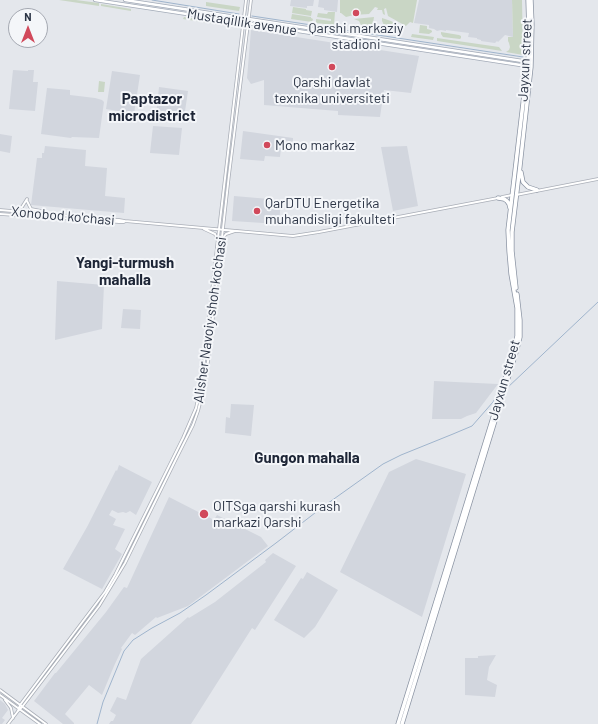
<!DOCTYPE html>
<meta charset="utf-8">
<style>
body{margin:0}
#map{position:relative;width:598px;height:724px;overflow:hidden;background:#e4e7ec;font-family:Barlow,sans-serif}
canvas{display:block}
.north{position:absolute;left:8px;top:8px;width:40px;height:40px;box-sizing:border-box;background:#f4f6f9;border:1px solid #a4a8b1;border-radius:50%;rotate:0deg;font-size:11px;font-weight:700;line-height:16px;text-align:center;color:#2b3445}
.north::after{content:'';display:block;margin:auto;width:14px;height:18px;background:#d1495b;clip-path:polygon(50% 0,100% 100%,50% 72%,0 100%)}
</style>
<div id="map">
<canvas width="598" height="724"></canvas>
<div class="north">N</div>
</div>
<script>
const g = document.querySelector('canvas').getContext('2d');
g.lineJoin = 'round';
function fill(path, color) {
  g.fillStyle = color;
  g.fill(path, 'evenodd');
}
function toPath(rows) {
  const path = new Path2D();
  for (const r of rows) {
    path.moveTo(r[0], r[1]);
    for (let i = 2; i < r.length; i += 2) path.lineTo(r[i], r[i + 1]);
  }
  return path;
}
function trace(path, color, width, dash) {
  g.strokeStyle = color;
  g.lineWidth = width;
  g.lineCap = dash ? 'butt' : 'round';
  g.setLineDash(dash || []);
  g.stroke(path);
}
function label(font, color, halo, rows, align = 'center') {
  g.font = font + ' Barlow,sans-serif';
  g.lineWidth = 4;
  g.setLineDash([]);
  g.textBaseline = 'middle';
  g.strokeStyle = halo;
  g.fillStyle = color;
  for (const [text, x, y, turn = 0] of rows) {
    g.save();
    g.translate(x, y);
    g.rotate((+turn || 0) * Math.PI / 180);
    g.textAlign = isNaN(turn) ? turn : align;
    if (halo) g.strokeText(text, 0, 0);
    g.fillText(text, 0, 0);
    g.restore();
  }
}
const built = toPath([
 [291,0,314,0,313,6,307,6,307,8,290,6],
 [319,0,338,0,337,12,324,10,324,8,318,7],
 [419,0,512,0,513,37,505,35,498,42,497,41,495,43,481,41,481,40,477,39,477,38,468,37,469,33,446,30,446,31,441,30,437,31,434,29,429,28,429,25,414,23],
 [251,30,419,56,411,93,384,90,380,117,338,115,338,111,264,105,264,80,251,84,247,78],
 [13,70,28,71,28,70,34,70,33,82,38,82,35,111,9,109],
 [112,71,140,75,134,114,106,109],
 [159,87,188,91,184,118,156,115],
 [47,88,70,90,70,95,95,98,102,100,104,102,99,138,72,137,71,138,41,134],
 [153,126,182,128,179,155,150,153],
 [243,131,293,138,293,148,281,148,280,157,265,156,264,161,240,159],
 [0,134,12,136,10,153,0,151],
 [45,146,86,150,85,166,107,168,105,196,125,198,124,213,31,205,37,158,42,158,42,153,44,153],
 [407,146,418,206,393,211,381,147],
 [234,196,281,200,279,224,232,221],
 [57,281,104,285,102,329,55,340],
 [123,309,141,310,140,329,121,328],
 [434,381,498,384,476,413,467,416,461,419,432,419],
 [231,404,254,405,251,436,225,433,226,417,230,418],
 [416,459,466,474,422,617,340,572,389,472],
 [119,465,152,482,136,515,130,511,126,513,123,512,118,513,112,510,109,515,116,519,113,525,125,529,115,549,122,554,102,589,63,569,87,527,116,470,117,471],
 [169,497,214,520,217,515,261,537,268,546,188,606,157,618,156,617,135,635,132,633,121,648,122,649,114,666,102,695,89,685,65,714,74,723,74,724,63,724,34,701,55,673,56,673,106,612,124,587,127,588],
 [273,553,296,566,255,630,252,628,191,724,109,724,111,721,113,721,116,715,110,711,117,697,126,700,141,659,188,617,189,618,215,602,266,562,265,560],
 [307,572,338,590,315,627,304,638,274,620,301,578,303,579],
 [496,655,489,667,487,680,497,685,495,697,465,695,465,658,478,658,478,656],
 [0,700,5,704,8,710,2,718,5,720,2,724,0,724]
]);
const green = toPath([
 [59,0,76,0,99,3,99,6],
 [340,0,417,0,413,23,410,22,406,26,388,16,386,8,384,9,385,15,383,14,382,10,377,10,378,8,375,7,369,14,354,15,346,17,341,13,340,13],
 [512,0,522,0,523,55,506,52,509,50,510,47,509,43,508,41,508,37,513,37],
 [206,2,240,7,239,11,206,6],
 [101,4,131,9,131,11,101,6],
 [293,7,306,9,306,10,312,11,311,16,292,13],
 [328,12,335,12,334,25,316,23,316,19,331,21,331,19,317,17,318,13,327,14],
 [292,14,311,17,311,18,313,19,312,22,291,19],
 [184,17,220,22,222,23,222,25,183,19],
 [374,17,373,23,367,28,363,27,361,25,359,21,354,19],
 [382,18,391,21,398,25,397,27,394,30,390,31,388,30,385,27,382,21],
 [420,25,427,26,427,29,431,30,432,31,432,32,429,34,419,33],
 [441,32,459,35,461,36,461,38,460,39,443,37,441,34],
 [412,34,434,37,433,40,411,37],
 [437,38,499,47,502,51,437,41],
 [99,81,105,82,104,92,98,92]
]);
const stream = toPath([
 [152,0,239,14],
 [252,16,523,57],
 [506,389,598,302],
 [97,724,103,702,124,651,133,640,152,628,180,613,206,595,276,543,324,506,383,464,401,455,453,434,472,426,493,402,497,395,499,394]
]);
const secondary = toPath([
 [516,195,598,179],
 [502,197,512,195],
 [27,201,31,209,41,211,46,214],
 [0,210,119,220,125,221,293,236,319,232,498,198],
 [13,210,22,207,27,199],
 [0,214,119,222,124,222],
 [204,229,215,234,217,239],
 [222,239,226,234,235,231],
 [0,690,46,724],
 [0,695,40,724],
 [5,700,11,708,13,718],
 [18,711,22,707,64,652,99,606,113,583,125,563,176,459,193,425,198,411,206,379,229,175,251,0],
 [8,724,18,711,20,705,44,673,105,592,115,575,183,438,196,408,202,380,219,229,246,0]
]);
const primary = toPath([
 [95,0,527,66],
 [125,0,529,62]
]);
const highway = toPath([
 [521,172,523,182,528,187,537,190],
 [498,198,504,199,507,201,509,204,510,208],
 [516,288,512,251,512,232,520,166,531,67,532,24,531,0],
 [398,724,512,356,517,336,517,308,511,274,509,251,508,230,528,61,529,33,528,0],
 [402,724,517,349,520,337,520,320,517,294]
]);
const markers = [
 [356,13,4,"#d1495b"],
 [332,67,4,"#d1495b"],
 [267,145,4,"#d1495b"],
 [257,211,4,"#d1495b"],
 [204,514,5,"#d1495b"]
];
const streetNames = [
 ["Mustaqillik avenue",242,22,9],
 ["Jayxun street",525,60,-87],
 ["Xonobod ko'chasi",63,216,5],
 ["Alisher Navoiy shoh ko'chasi",210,320,-82],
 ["Jayxun street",504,380,-74]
];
const poiNames = [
 ["Qarshi markaziy",356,28,"center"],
 ["stadioni",356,44,"center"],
 ["Qarshi davlat",332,82,"center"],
 ["texnika universiteti",332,98,"center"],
 ["Mono markaz",275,145],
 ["QarDTU Energetika",265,203],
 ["muhandisligi fakulteti",265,219],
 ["OITSga qarshi kurash",213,506],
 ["markazi Qarshi",213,522]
];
const neighbourhoodNames = [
 ["Paрtazor",152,99],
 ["microdistrict",152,116],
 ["Yangi-turmush",125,263],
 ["mahalla",125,280],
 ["Gungon mahalla",307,458]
];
fill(built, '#d2d6de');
fill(green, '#c9d6c5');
trace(stream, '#9fb4cc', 1);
trace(secondary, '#a9aeb7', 3.5);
trace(primary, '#a3abb8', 4);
trace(highway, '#8b94a3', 5);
trace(secondary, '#fff', 2);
trace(primary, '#fff', 2.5);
trace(highway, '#fff', 3.5);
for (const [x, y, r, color] of markers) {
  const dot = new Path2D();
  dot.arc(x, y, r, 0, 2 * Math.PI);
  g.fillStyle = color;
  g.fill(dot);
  trace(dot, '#f4f6f9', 1.5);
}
label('14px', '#2b3445', '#f4f6f9', streetNames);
label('14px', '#2b3445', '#f4f6f9', poiNames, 'left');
label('bold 15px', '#1d2536', '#f4f6f9', neighbourhoodNames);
</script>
